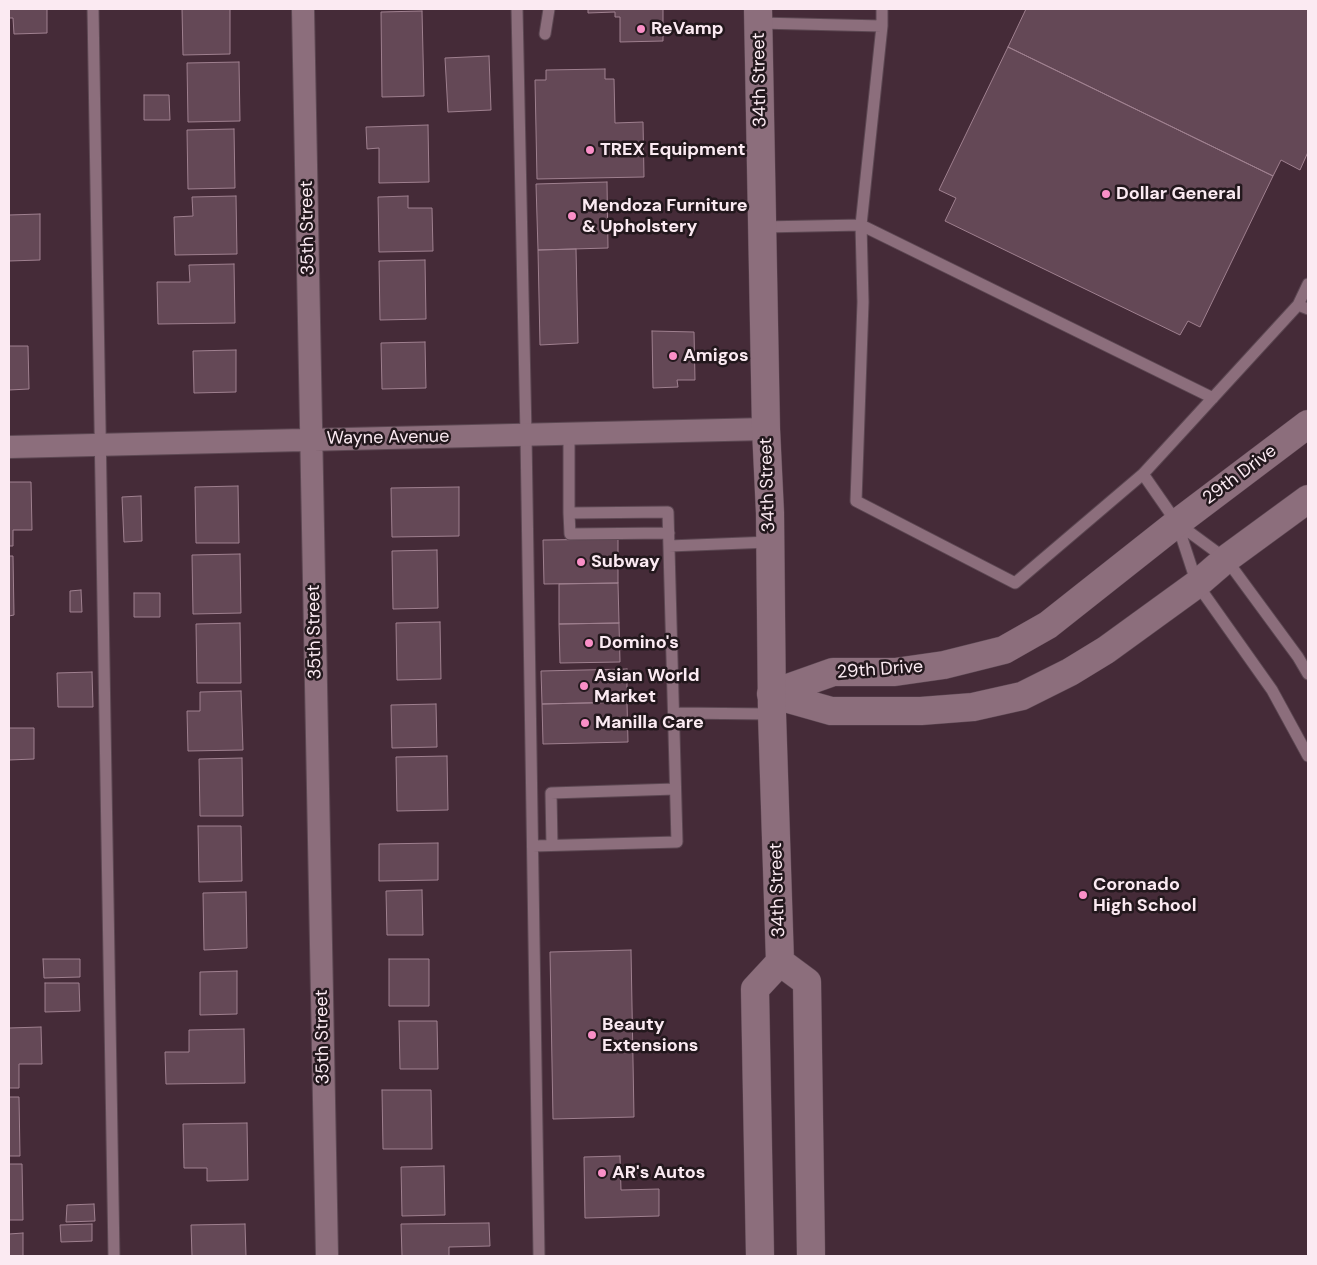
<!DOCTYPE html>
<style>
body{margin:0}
#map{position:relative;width:1317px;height:1265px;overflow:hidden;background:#452b38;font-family:"DM Sans",sans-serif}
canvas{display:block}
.frame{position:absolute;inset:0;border:10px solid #fbeaf2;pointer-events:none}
</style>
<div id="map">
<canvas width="1317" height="1265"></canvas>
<div class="frame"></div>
</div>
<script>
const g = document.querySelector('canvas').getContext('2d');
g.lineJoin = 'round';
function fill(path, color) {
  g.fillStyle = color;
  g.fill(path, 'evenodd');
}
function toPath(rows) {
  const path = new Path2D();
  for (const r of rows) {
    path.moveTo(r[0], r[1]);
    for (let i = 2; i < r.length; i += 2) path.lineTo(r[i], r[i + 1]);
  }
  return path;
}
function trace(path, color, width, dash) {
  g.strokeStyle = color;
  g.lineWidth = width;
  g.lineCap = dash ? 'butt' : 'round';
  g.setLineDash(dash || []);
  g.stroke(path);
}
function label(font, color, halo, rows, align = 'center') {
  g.font = font + ' "DM Sans",sans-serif';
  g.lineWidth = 5;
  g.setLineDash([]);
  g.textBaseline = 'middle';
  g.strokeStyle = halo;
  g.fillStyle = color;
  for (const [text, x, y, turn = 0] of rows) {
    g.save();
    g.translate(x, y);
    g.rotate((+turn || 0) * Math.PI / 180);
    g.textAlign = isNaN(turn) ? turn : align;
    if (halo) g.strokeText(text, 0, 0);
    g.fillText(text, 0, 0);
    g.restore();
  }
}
const building = toPath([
 [9,9,47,9,47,33,14,34,13,18,9,18,9,9],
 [182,9,230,9,230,54,183,55,182,9],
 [588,9,663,9,663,41,620,42,620,17,615,17,615,12,588,13,588,9],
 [1026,9,1308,9,1308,152,1300,170,1281,160,1273,176,1008,47,1026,9],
 [422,11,424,96,382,97,381,12,422,11],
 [1008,47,1273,176,1200,327,1188,321,1180,335,945,221,956,198,939,190,1008,47],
 [489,56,491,110,448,112,445,58,489,56],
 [239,62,240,121,188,122,187,63,239,62],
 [605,69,605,79,614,79,615,123,643,122,644,177,537,179,535,80,546,80,546,70,605,69],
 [144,95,169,95,170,120,144,120,144,95],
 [428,125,429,182,379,183,379,148,367,149,366,127,428,125],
 [234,129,235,188,188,189,187,130,234,129],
 [607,182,608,248,538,250,536,184,607,182],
 [236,196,237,254,175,255,174,217,193,216,192,197,236,196],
 [408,196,408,208,432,208,433,251,379,252,378,197,408,196],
 [40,214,40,260,9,261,9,215,40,214],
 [576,249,578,343,540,345,538,250,576,249],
 [425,260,426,319,380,320,379,261,425,260],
 [234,264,235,323,158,324,157,282,190,282,189,265,234,264],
 [652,331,694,332,695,380,677,380,678,387,653,388,652,331],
 [425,342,426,388,382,389,381,343,425,342],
 [9,346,28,346,29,389,9,390,9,346],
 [236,350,236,392,194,393,193,351,236,350],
 [9,482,31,482,32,530,13,530,13,546,9,546,9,482],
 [238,486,239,543,196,543,195,487,238,486],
 [459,487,459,536,392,537,391,488,459,487],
 [141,496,142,541,124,542,122,497,141,496],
 [618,539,618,583,544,584,543,540,618,539],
 [437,550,438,608,393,609,392,551,437,550],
 [240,554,241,613,193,614,192,555,240,554],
 [9,556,13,556,14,615,9,616,9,556],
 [618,583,619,623,559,624,559,584,618,583],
 [81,590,82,612,70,612,70,591,81,590],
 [134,593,160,593,160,617,134,617,134,593],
 [440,622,441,679,397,680,396,623,440,622],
 [240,623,241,683,197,683,196,624,240,623],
 [619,623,620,662,560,663,559,624,619,623],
 [627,669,627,702,542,704,541,671,627,669],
 [92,672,93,707,58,707,57,673,92,672],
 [241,691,243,750,188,751,187,711,200,711,200,692,241,691],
 [627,702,628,742,543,744,542,704,627,702],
 [436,704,437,747,392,748,391,705,436,704],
 [9,728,34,728,34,759,9,760,9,728],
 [447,756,448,810,397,811,396,757,447,756],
 [242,758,243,816,200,816,199,759,242,758],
 [198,826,241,826,242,881,199,882,198,826],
 [438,843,438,880,379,881,379,844,438,843],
 [422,890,423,935,387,935,386,891,422,890],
 [246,892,247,948,204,950,203,893,246,892],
 [631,950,634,1117,553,1119,550,952,631,950],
 [43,959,80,959,80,977,44,978,43,959],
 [389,959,429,959,429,1006,389,1006,389,959],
 [237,971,237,1014,200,1015,200,972,237,971],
 [45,983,79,983,80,1011,45,1012,45,983],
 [399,1021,437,1021,438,1069,400,1069,399,1021],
 [41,1027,42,1064,19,1064,19,1088,9,1088,9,1028,41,1027],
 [244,1029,245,1083,166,1084,165,1052,189,1052,189,1030,244,1029],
 [382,1090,431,1090,432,1149,383,1149,382,1090],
 [9,1097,19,1097,20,1156,9,1156,9,1097],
 [247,1123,248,1180,207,1181,207,1168,184,1168,183,1124,247,1123],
 [620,1156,621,1190,659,1189,659,1216,585,1218,584,1157,620,1156],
 [9,1164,22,1164,23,1220,9,1220,9,1164],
 [444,1166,445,1215,402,1216,401,1167,444,1166],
 [94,1204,95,1221,66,1222,67,1205,94,1204],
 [489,1223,490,1246,449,1247,449,1256,402,1256,401,1224,489,1223],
 [92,1224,92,1241,61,1242,60,1225,92,1224],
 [245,1224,246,1256,192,1256,191,1225,245,1224],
 [23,1233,23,1256,9,1256,9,1234,23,1233]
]);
const service = toPath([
 [93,9,114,1256],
 [517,9,526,435,539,1256],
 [759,23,882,26,861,225,1213,398],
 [882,26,882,9],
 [545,34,549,9],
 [763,227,861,225,863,302,856,501,1015,583,1143,474,1298,305],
 [1308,284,1298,305,1308,309],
 [1143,474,1177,523,1197,584,1272,690,1308,756],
 [569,513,570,534,669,533],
 [1177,523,1226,559,1298,657,1308,674],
 [669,546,770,542],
 [674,713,772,714],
 [552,845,551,793,675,789],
 [533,846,677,842,668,512,569,513,569,434]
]);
const minor = toPath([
 [303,9,327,1256],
 [9,447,766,429]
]);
const tertiary = toPath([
 [771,694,833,672,895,672,944,665,1004,650,1048,625,1177,523,1308,424],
 [771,694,831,711,921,711,973,707,1022,696,1070,672,1106,650,1197,584,1226,559,1308,499]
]);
const secondary = toPath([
 [758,9,766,429,770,513,772,714,780,962,755,989,760,1256],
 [780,962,807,982,811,1256]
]);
const markers = [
 [641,29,5,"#fa8fc7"],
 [590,150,5,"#fa8fc7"],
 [1106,194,5,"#fa8fc7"],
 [572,216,5,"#fa8fc7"],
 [673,356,5,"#fa8fc7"],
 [581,562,5,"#fa8fc7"],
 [589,643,5,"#fa8fc7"],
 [584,686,5,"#fa8fc7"],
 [585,723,5,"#fa8fc7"],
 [1083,895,5,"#fa8fc7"],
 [592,1035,5,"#fa8fc7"],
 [602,1173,5,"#fa8fc7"]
];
const poiNames = [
 ["ReVamp",651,29],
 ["TREX Equipment",600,150],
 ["Dollar General",1116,194],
 ["Mendoza Furniture",582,206],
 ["& Upholstery",582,227],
 ["Amigos",683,356],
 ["Subway",591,562],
 ["Domino's",599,643],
 ["Asian World",594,676],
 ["Market",594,697],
 ["Manilla Care",595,723],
 ["Coronado",1093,885],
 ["High School",1093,906],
 ["Beauty",602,1025],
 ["Extensions",602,1046],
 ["AR's Autos",612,1173]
];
const streetNames = [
 ["34th Street",760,80,-91],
 ["35th Street",308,228,-91],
 ["Wayne Avenue",388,438,-1],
 ["29th Drive",1240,475,-37],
 ["34th Street",768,485,-92],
 ["35th Street",315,632,-91],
 ["29th Drive",880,670,-4],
 ["34th Street",778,890,-92],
 ["35th Street",323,1037,-91]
];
fill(building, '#644856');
trace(building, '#9f808f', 1);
trace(service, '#5c4752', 13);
trace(minor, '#5c4752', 24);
trace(tertiary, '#5c4752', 29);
trace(secondary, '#5c4752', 29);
trace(service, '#8c6e7c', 11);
trace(minor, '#8c6e7c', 22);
trace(tertiary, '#8c6e7c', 28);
trace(secondary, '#8c6e7c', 28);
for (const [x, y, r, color] of markers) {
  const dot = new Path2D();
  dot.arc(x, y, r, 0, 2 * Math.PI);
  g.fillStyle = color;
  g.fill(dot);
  trace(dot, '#23181d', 2);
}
label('bold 18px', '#fbeaf2', '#23181d', poiNames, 'left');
label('18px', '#fbeaf2', '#23181d', streetNames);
</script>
